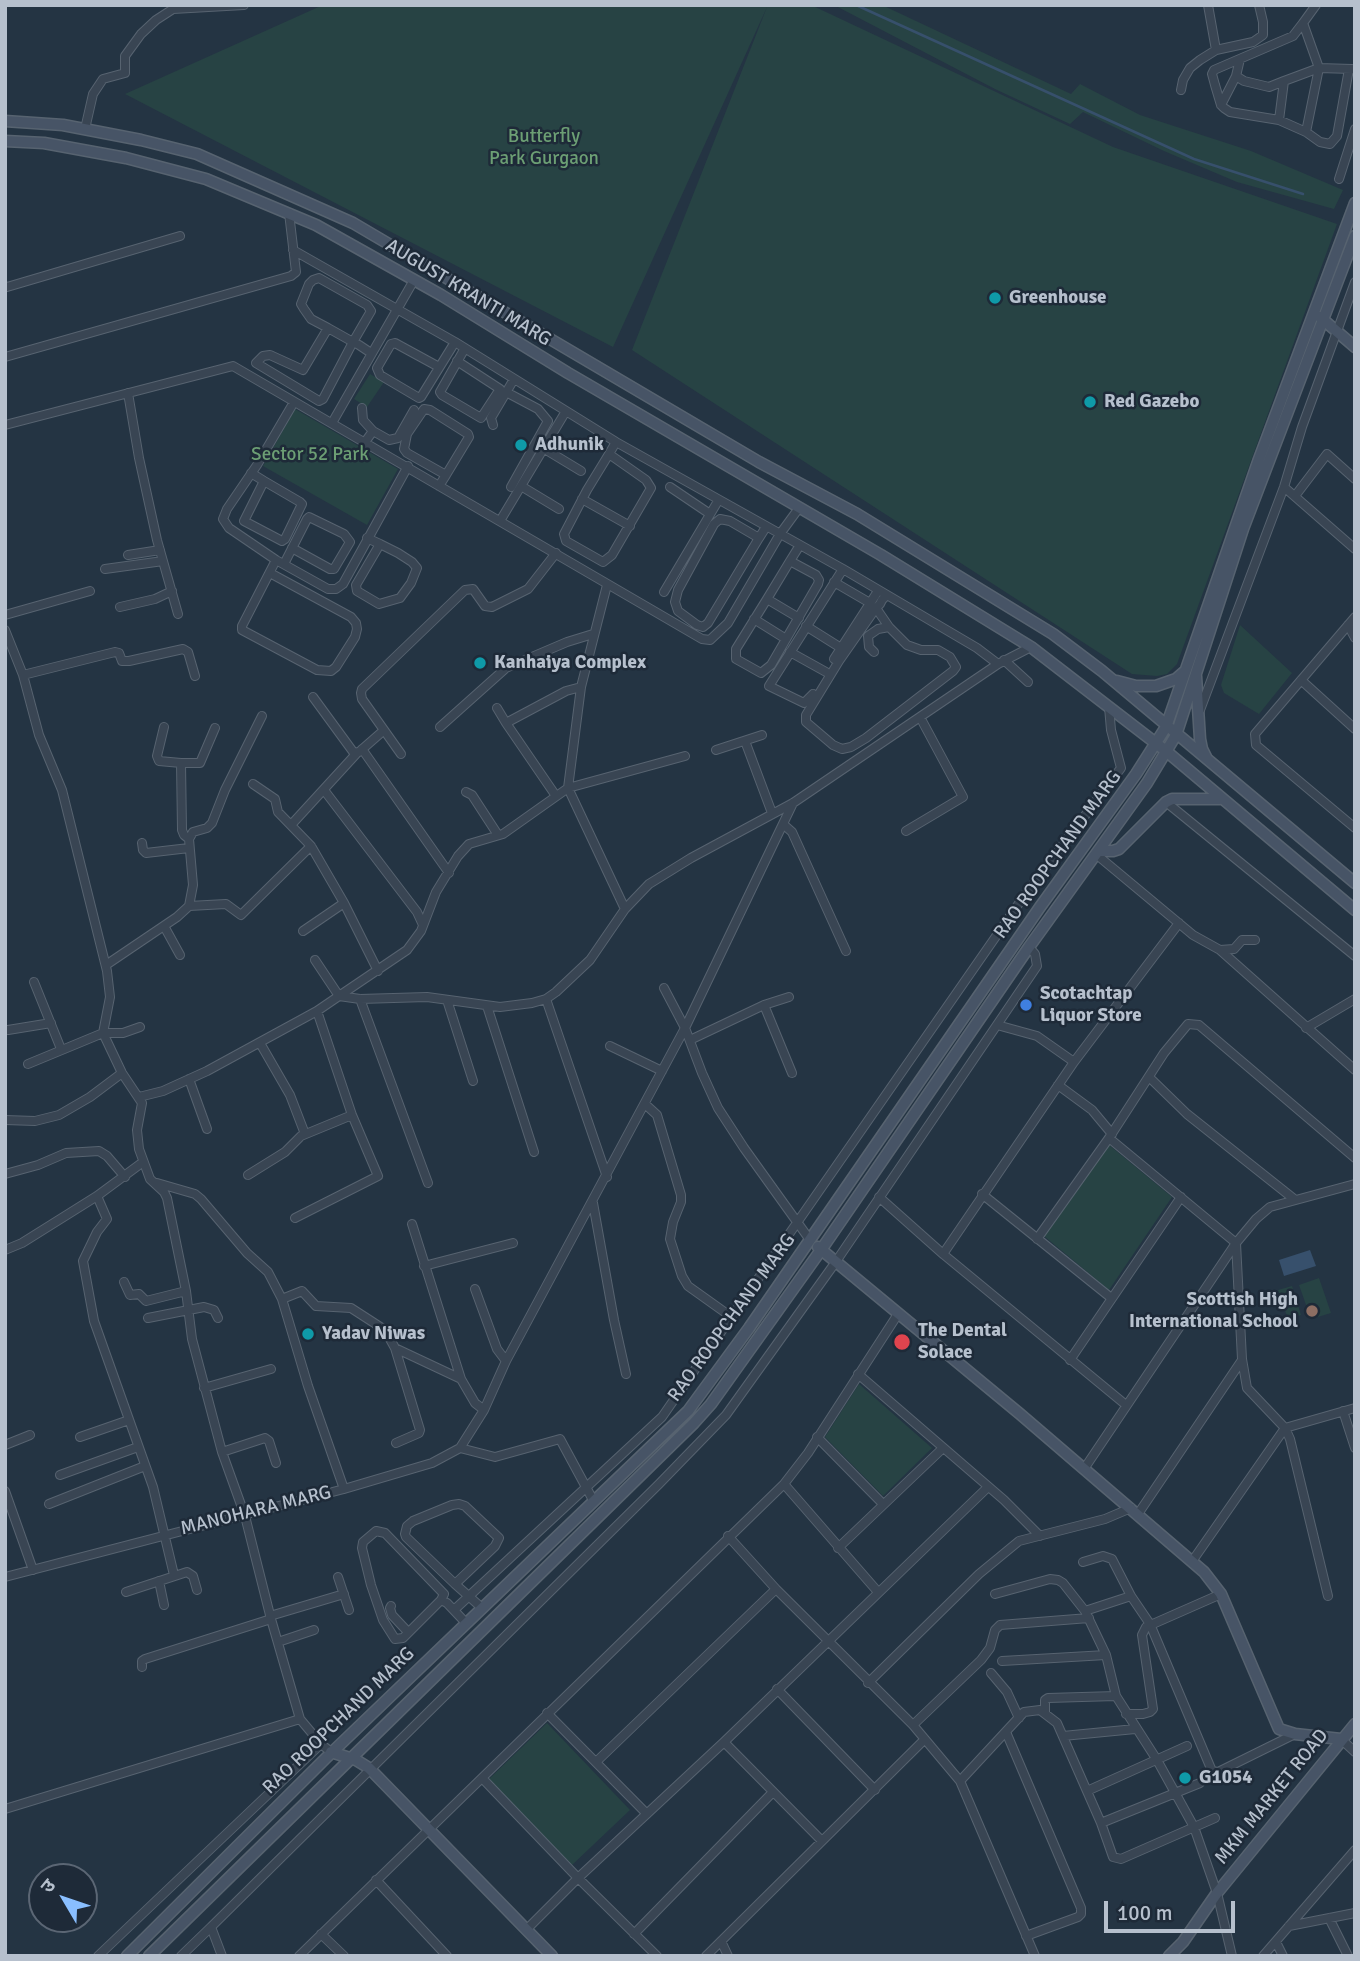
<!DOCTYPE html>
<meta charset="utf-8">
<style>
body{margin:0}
#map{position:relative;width:1360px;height:1961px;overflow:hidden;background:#243443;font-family:Signika,"Noto Sans Devanagari",sans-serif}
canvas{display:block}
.frame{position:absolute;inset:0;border:7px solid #b6c0cd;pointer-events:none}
.north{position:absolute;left:28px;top:1863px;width:70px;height:70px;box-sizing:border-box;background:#1e2a38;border:2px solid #5b6674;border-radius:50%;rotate:309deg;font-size:19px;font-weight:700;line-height:28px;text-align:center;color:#b6c0cd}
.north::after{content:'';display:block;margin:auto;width:24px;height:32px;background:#89beff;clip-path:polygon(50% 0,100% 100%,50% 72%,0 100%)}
.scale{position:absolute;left:1104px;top:1901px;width:131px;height:32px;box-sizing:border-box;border:4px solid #b6c0cd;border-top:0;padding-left:9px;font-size:21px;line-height:24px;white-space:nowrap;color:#b6c0cd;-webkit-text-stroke:5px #1e2a38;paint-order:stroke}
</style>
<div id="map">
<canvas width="1360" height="1961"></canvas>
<div class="frame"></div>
<div class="north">उ</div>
<div class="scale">100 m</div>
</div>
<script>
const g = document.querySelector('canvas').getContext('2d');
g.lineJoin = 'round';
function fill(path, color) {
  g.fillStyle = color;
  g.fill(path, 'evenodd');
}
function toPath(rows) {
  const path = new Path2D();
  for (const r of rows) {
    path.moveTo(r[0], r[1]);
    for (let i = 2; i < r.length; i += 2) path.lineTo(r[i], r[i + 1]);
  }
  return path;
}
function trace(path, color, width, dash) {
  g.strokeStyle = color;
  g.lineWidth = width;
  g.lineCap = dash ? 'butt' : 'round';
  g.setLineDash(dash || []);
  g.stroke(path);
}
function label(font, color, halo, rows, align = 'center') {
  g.font = font + ' Signika,sans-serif';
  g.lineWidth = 5;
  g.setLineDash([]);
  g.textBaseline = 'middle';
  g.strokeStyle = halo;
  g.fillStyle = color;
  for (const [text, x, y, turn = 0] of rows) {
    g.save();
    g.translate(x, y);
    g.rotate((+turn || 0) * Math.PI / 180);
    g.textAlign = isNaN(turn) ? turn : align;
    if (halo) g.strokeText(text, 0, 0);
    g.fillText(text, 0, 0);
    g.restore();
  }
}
const green = toPath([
 [323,5,811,5,1113,147,1337,224,1177,664,1167,674,1157,676,1132,674,632,350,767,7,613,347,125,94],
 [834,5,882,5,1071,94,1080,84,1140,115,1251,151,1343,190,1334,209,1237,182,1164,151,1083,112,1070,124,995,89],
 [370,374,384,382,367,407,354,399],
 [295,409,398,469,367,525,263,466],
 [1240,625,1292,673,1259,714,1224,693,1221,685],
 [1109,1145,1172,1197,1109,1290,1044,1236],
 [1319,1278,1331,1313,1311,1319,1299,1285],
 [1292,1286,1301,1315,1288,1319,1278,1290],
 [859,1384,932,1448,883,1496,825,1437],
 [547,1723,630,1810,572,1865,489,1779]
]);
const water = toPath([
 [1310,1250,1316,1266,1284,1276,1279,1260]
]);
const stream = toPath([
 [856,5,1194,159,1303,194]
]);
const street = toPath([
 [1208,5,1216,50],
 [1316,5,1303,23,1319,68,1352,69],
 [1303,23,1293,36,1214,70,1212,74,1215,85,1221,105,1224,108,1230,112,1279,120,1306,132,1320,142,1330,144,1337,136,1349,69],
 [1240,59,1236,76,1244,81,1269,87,1284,81],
 [1181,90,1183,80,1190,68,1200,60,1216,50,1253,42,1263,35,1263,22,1259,5],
 [1221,105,1236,76],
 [1279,120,1284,81,1319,68],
 [85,129,93,94,103,79,125,73,125,56,141,34,156,20,173,9,244,5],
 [1306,132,1319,68],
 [1339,179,1355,129],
 [293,250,455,342,616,442,843,569,977,648,998,664],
 [5,286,7,287,180,236],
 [328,328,303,370,270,355,263,356,256,363,319,401,323,399,353,342,371,311,367,305,319,278,313,280,309,284,301,304,304,309,311,319,328,328,353,342,359,345,371,353],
 [5,357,291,276,296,272,289,213],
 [457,361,500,389,481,418,442,395,440,392,465,348],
 [439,367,395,343,391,344,377,368,380,375,419,398,421,397,455,342],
 [506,392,538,409,548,421,511,487],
 [128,393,139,458,157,540,178,614],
 [294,402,257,465,227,509,223,519,229,528,276,560,328,589,336,589,343,584,408,466],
 [362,408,363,420,373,431],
 [332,423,414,280],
 [5,425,233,366,702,639,710,640,728,623,780,534,799,508],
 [493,425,491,418,514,379],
 [365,442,373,431,389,440,398,438,414,410],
 [543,448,581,471],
 [609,454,646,480,651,488,612,555,603,562,566,541,564,534,587,490,609,454,616,442],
 [251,473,264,481,300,502,302,504,285,539,282,541,244,521,264,481],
 [439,486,446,475,469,437,468,434,430,410,424,409,407,434,404,449,407,453,446,475],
 [521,486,559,509],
 [670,487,710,514],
 [1284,487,1355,549],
 [1295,496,1327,454,1355,479],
 [582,499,630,526],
 [500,521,566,411],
 [367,538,380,544,398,553,412,562,417,568,411,583,400,598,379,604,357,591,356,585,380,544],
 [759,538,730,521,720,519,714,524,678,590,675,602,678,611,697,625,703,627,708,623,759,538,766,527],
 [128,555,160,550],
 [790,561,816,575,819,580,818,584,771,665,761,673,736,659,736,649,767,599,790,561,800,545],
 [284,564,307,519,309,517,344,534,350,542,334,569,330,569,292,548],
 [105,569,163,561],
 [270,573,351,617,356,623,357,629,355,637,336,667,331,671,317,670,242,630,242,626,276,560],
 [834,582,870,603],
 [607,585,581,687,568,788,625,909],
 [664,592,718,501],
 [767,599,799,618],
 [120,607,155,599,172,591],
 [876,608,889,627,907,645,921,650,938,650,950,657,956,667,953,671,866,738,851,747,842,749,833,745,806,722,806,715,839,661,876,608,880,604,882,600,886,596],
 [5,615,90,591],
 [1355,617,1255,734,1256,745,1355,828],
 [754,619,786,639],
 [1348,625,1355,638],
 [806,626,841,648],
 [5,630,23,675,39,735,62,790,107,971,110,997,103,1033,122,1073,142,1103,137,1130,139,1149,150,1179,164,1192,167,1198,186,1291,192,1339,222,1452,245,1516,271,1619,300,1719,321,1744,331,1752],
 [790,652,826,672],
 [874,652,869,647,868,636,878,629,889,627],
 [834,659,878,591],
 [1004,660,1028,682],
 [23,675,115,652,119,653,122,661,129,661,183,649,188,652,195,676],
 [1301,680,1355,729],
 [813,694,804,703,769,686,843,569],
 [313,697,354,753,359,752,383,731],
 [497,708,506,723],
 [1200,710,1284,487,1302,427,1355,282],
 [164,727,157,756,159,761,181,763,182,830,184,835,189,839],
 [440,727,506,668,567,642,593,634],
 [745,741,772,813],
 [362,749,449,873],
 [716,750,762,735],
 [401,754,362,699,361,693,362,689,465,590,473,589,485,606,492,607,528,589,556,553],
 [181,763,200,763,215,728],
 [253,784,275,799,278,812,311,846,344,903,378,971],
 [324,790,417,912,423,925],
 [466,792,472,795,498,835],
 [556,796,506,723,566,691,581,687],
 [1166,802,1355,956],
 [783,824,792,832,846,951],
 [291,825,357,753],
 [906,831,963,797,920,717],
 [142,843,143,850,146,853,189,848],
 [1097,855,1193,935,1220,950,1234,949,1242,940,1255,940],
 [189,906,226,904,241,915,311,846],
 [164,926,180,955],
 [303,931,344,903],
 [1220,950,1355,1070],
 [315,960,339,996,407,950,421,931,436,892,458,856,469,844,503,834,568,788,685,756],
 [106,965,177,917,189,906,193,885,189,839,193,832,207,828,212,823,225,790,262,716],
 [34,982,61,1049],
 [664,988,685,1028,702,1073,718,1108,744,1148,810,1240],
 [360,999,428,1183],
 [546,999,607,1177],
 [447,1000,473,1081],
 [764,1005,792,1073],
 [487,1006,534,1152],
 [997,1025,1037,1036,1074,1062],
 [1306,1028,1355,999],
 [8,1030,51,1023],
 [690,1040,764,1005,789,997],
 [260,1043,290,1095,305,1134],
 [610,1046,662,1071],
 [28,1064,103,1033,123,1033,140,1027],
 [1149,1077,1187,1114,1294,1199],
 [189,1079,207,1129],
 [1058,1085,1092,1110,1112,1134],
 [139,1097,163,1091,207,1071,317,1011,339,996,360,999,427,997,500,1007,532,1003,546,999,556,992,590,960,625,909,649,884,691,858,793,803,998,664,1031,647],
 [645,1104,657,1115,681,1195,681,1202,673,1222,670,1239,682,1276,688,1286,730,1316],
 [5,1120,35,1121,59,1115,90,1097,122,1073],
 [1109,1138,1236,1243,1242,1359,1247,1388,1285,1428,1290,1439,1328,1596],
 [5,1174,38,1165,66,1153,99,1151,107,1156,125,1177],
 [248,1175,285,1152,301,1136,352,1115],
 [157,1183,195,1194,201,1199,247,1253,268,1272,282,1299,302,1291,316,1306,351,1308,385,1330,395,1348,420,1430,419,1433,396,1443],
 [982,1194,1110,1297],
 [97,1196,107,1219,97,1232,83,1261,94,1321,153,1487,174,1575],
 [879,1197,943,1254,1126,1405],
 [593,1203,614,1320,626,1374],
 [295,1218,378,1176,352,1115,317,1011],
 [412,1224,461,1379],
 [1037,1239,1109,1138,1164,1053,1188,1024,1199,1025,1355,1158],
 [5,1250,22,1243,97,1196,143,1162],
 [943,1254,1074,1062,1179,923],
 [424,1266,513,1243],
 [124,1282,130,1295,139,1294,146,1301,186,1291],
 [475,1289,497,1349,506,1361],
 [282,1299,308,1386,344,1489],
 [148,1318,204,1307,214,1310,218,1318],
 [395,1348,461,1379,475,1403,484,1410],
 [1070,1360,1181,1197],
 [858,1374,1004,1500,1040,1536],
 [204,1388,271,1369],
 [1343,1411,1355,1448],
 [80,1437,129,1420],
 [817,1437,883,1504],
 [5,1445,30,1435],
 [460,1448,495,1457,560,1439,593,1500],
 [222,1452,265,1438,269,1441,276,1463],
 [1084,1469,1236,1243,1256,1219,1270,1207,1355,1184],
 [60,1475,138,1447],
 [784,1484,878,1592],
 [5,1491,33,1570],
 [49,1504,145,1466],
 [1138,1514,1242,1360],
 [728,1536,776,1589,913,1725,960,1781,1035,1956],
 [838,1548,943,1448],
 [1193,1560,1285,1428,1355,1408],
 [1083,1562,1103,1556,1112,1559,1131,1596,1150,1624,1212,1771,1218,1772,1295,1734],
 [5,1577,344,1489,432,1463,460,1448,484,1410,506,1361,685,1028,793,803],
 [338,1577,349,1610],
 [159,1581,164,1605],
 [455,1584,495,1546,499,1538,465,1506,459,1504,452,1505,413,1521,407,1526,405,1534,406,1537,455,1584,482,1608],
 [126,1592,187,1572,193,1576,197,1590],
 [995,1594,1050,1579,1058,1580,1063,1583,1085,1611,1106,1655,1116,1696,1157,1760,1194,1827,1217,1893,1232,1956],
 [441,1600,444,1594,385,1533,376,1531,363,1542,362,1548,371,1585,383,1620,395,1639,403,1638,441,1600,447,1603,466,1623],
 [391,1606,390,1608,392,1615,408,1632],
 [454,1610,662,1417,1024,896,1121,768,1111,730,1109,707],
 [1085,1611,1131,1596],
 [270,1616,344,1594],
 [278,1642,314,1630],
 [1002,1661,1106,1655],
 [142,1667,142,1661,145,1659,271,1619],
 [991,1673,1007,1692,1019,1718],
 [868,1683,979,1574,1019,1541,1105,1519,1131,1508],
 [777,1689,875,1790],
 [1045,1712,1045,1700,1048,1698,1116,1696],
 [547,1713,647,1814],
 [1126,1714,1143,1714,1150,1712,1153,1709,1142,1635,1146,1627,1221,1594],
 [913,1725,981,1660,990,1648,995,1630,1000,1625,1089,1618],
 [1006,1732,1081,1908,1081,1914,1078,1917,1026,1936],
 [1063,1736,1135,1729],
 [1341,1739,1355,1752],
 [724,1742,822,1841],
 [596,1762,776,1589],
 [482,1778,578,1878,657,1956],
 [960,1781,1024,1712,1040,1710,1057,1723,1101,1823,1113,1857,1121,1859,1215,1818],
 [1087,1791,1187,1746],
 [5,1809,300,1719],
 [1101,1823,1200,1783],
 [376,1880,447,1956],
 [1329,1918,1348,1956],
 [1289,1926,1355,1913],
 [526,1930,578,1878,724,1742,988,1487],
 [321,1934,344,1956],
 [634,1934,773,1792],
 [721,1941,728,1956],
 [1276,1942,1283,1956],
 [98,1956,321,1744],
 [181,1956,211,1927],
 [222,1956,211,1927,659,1484,726,1415,835,1263,1037,966,1035,954,1029,947],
 [299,1956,784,1484,808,1453,898,1314],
 [706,1956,924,1740],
 [1263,1956,1355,1850]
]);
const secondary = toPath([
 [5,121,63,125,141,140,197,154,353,223,759,462,857,514,1053,634,1102,671,1355,883],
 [5,141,44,143,126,158,206,179,316,225,441,295,568,373,881,555,1031,647,1166,751,1355,910],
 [1320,317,1355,347],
 [1196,676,1200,739,1202,749,1207,759],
 [1117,681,1136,686,1156,686,1176,679,1184,672],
 [1100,851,1113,851,1119,849,1166,802,1172,799,1220,799],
 [818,1247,1020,1414,1204,1572,1221,1594,1279,1729,1295,1734,1341,1739],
 [331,1752,356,1760,369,1768,552,1956],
 [127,1956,326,1758,688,1411,749,1328,1040,907,1136,774,1166,727,1259,459,1355,203],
 [149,1956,694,1423,711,1404,821,1250,1029,947,1147,783,1176,735,1243,529,1355,236],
 [1169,1956,1183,1942,1217,1893,1355,1724]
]);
const markers = [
 [995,298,7,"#0f9aa8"],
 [1090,402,7,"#0f9aa8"],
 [521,445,7,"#0f9aa8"],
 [480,663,7,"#0f9aa8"],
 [1026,1005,7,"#3f7fe0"],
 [1312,1311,7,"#8d6e63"],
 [308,1334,7,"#0f9aa8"],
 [902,1342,9,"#e0444e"],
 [1185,1778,7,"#0f9aa8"]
];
const parkNames = [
 ["Butterfly",544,137],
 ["Park Gurgaon",544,159],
 ["Sector 52 Park",310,455]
];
const streetNames = [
 ["AUGUST KRANTI MARG",468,293,31],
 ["RAO ROOPCHAND MARG",1058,855,-54],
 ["RAO ROOPCHAND MARG",732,1318,-54],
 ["MANOHARA MARG",256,1511,-14],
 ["RAO ROOPCHAND MARG",339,1721,-44],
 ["MKM MARKET ROAD",1272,1797,-51]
];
const poiNames = [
 ["Greenhouse",1009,298],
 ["Red Gazebo",1104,402],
 ["Adhunik",535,445],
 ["Kanhaiya Complex",494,663],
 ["Scotachtap",1040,994],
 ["Liquor Store",1040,1016],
 ["Scottish High",1298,1300,"right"],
 ["International School",1298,1322,"right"],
 ["The Dental",918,1331],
 ["Solace",918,1353],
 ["Yadav Niwas",322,1334],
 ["G1054",1199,1778]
];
fill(green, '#274344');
fill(water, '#37506c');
trace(stream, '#37506c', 2.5);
trace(street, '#576370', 10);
trace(secondary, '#576370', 13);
trace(street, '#394553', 8);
trace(secondary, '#475466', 10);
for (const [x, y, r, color] of markers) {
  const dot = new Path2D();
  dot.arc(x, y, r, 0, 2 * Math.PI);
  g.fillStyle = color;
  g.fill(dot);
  trace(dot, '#1e2a38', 2.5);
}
label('19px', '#6c9f74', '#1e2a38', parkNames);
label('19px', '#b6c0cd', '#1e2a38', streetNames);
label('bold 19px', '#b6c0cd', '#1e2a38', poiNames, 'left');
</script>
